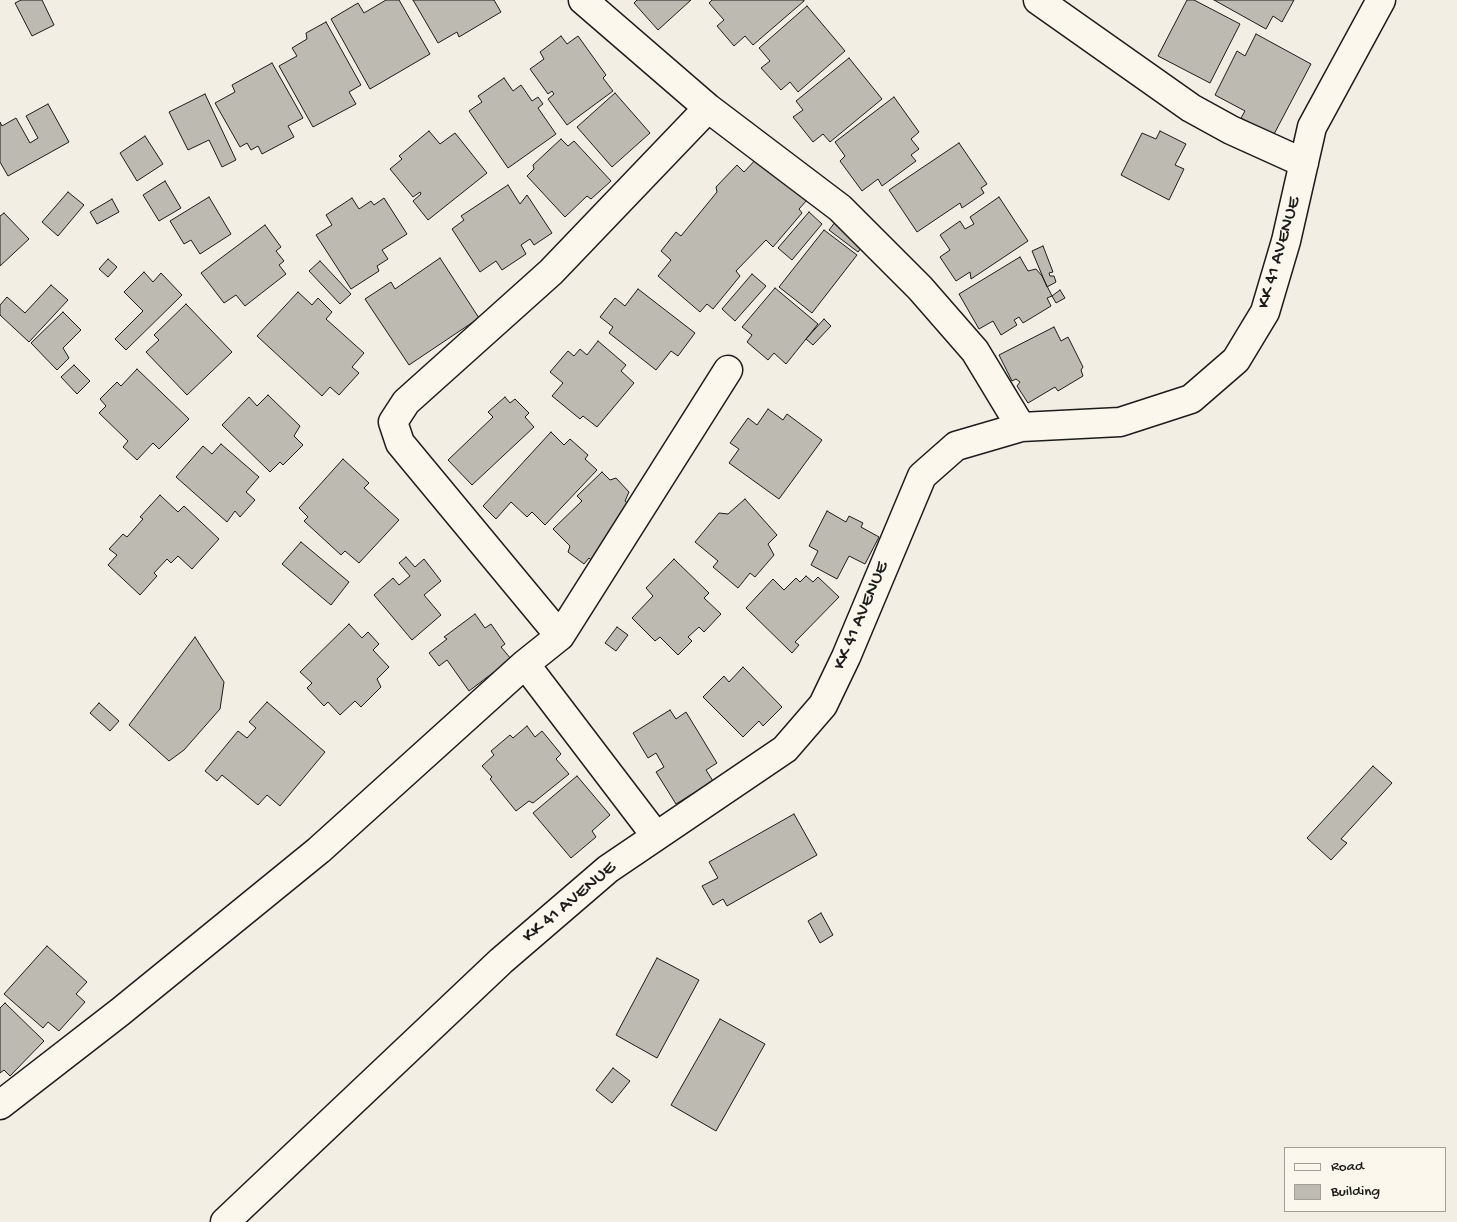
<!DOCTYPE html>
<style>
body{margin:0}
#map{position:relative;width:1457px;height:1222px;overflow:hidden;background:#f2eee4;font-family:"Gochi Hand",sans-serif}
canvas{display:block}
.legend{position:absolute;left:1284px;top:1147px;width:162px;height:65px;box-sizing:border-box;background:#fbf7ec;border:1px solid #a29f99;margin:0;padding:6px 9px;list-style:none;font-size:15px;color:#1c1c1c}
.legend li{display:flex;align-items:center;gap:10px;height:25px}
.legend b{width:25px;border:1px solid #a29f99}
</style>
<div id="map">
<canvas width="1457" height="1222"></canvas>
<ul class="legend">
<li><b style="height:6px;background:#fbf7ec"></b>Road</li>
<li><b style="height:14px;background:#bdbab1"></b>Building</li>
</ul>
</div>
<script>
const g = document.querySelector('canvas').getContext('2d');
g.lineJoin = 'round';
function fill(path, color) {
  g.fillStyle = color;
  g.fill(path, 'evenodd');
}
function toPath(rows) {
  const path = new Path2D();
  for (const r of rows) {
    path.moveTo(r[0], r[1]);
    for (let i = 2; i < r.length; i += 2) path.lineTo(r[i], r[i + 1]);
  }
  return path;
}
function trace(path, color, width, dash) {
  g.strokeStyle = color;
  g.lineWidth = width;
  g.lineCap = dash ? 'butt' : 'round';
  g.setLineDash(dash || []);
  g.stroke(path);
}
function label(font, color, halo, rows, align = 'center') {
  g.font = font + ' "Gochi Hand",sans-serif';
  g.lineWidth = 4.5;
  g.setLineDash([]);
  g.textBaseline = 'middle';
  g.strokeStyle = halo;
  g.fillStyle = color;
  for (const [text, x, y, turn = 0] of rows) {
    g.save();
    g.translate(x, y);
    g.rotate((+turn || 0) * Math.PI / 180);
    g.textAlign = isNaN(turn) ? turn : align;
    if (halo) g.strokeText(text, 0, 0);
    g.fillText(text, 0, 0);
    g.restore();
  }
}
const building = toPath([
 [21,0,42,0,54,25,32,36,15,3,21,0],
 [386,0,399,0,430,54,370,89,331,19,358,3,364,13,386,0],
 [413,0,494,0,501,12,459,37,457,32,438,43,413,0],
 [637,0,691,0,658,30,634,3,637,0],
 [712,0,804,0,804,1,753,45,745,36,734,46,717,26,724,20,709,3,712,0],
 [1187,0,1194,0,1240,24,1210,83,1158,56,1187,0],
 [1214,0,1294,0,1282,22,1273,16,1266,29,1214,0],
 [807,6,845,51,798,92,790,82,781,90,761,68,770,61,759,48,807,6],
 [326,22,361,85,349,92,356,104,313,127,279,66,297,56,292,48,307,39,306,33,326,22],
 [1256,34,1311,64,1273,136,1241,118,1245,111,1215,95,1237,51,1245,56,1256,34],
 [561,36,567,44,578,36,606,75,603,78,613,91,567,125,548,99,554,94,552,91,548,94,530,69,544,59,540,52,561,36],
 [849,58,882,99,830,142,823,134,813,142,793,117,803,110,796,101,849,58],
 [272,63,303,118,288,126,294,137,262,154,258,146,251,150,247,143,240,147,215,103,235,92,232,85,272,63],
 [504,78,513,91,521,85,532,101,538,97,543,104,538,108,556,134,508,168,469,111,482,102,478,96,504,78],
 [615,93,650,133,612,167,577,127,615,93],
 [205,94,236,160,222,167,209,140,188,150,169,112,205,94],
 [894,97,919,132,911,139,919,149,911,155,916,161,882,186,878,179,862,191,840,161,845,156,835,142,894,97],
 [48,104,69,142,8,176,0,162,0,122,2,126,16,118,30,143,38,138,26,116,48,104],
 [429,131,440,144,455,133,487,173,428,220,413,201,421,194,420,192,413,197,390,169,402,159,399,156,429,131],
 [1160,131,1186,144,1175,165,1184,169,1169,200,1121,175,1142,133,1156,139,1160,131],
 [145,136,163,164,137,181,120,153,145,136],
 [561,139,568,146,574,141,611,181,591,199,587,196,565,217,527,176,534,169,533,165,561,139],
 [959,143,987,184,981,188,984,193,962,208,960,203,917,232,889,190,959,143],
 [760,155,807,200,799,209,802,213,773,247,766,240,736,271,740,276,713,309,707,304,700,312,658,276,671,260,661,251,676,232,681,236,717,192,716,187,737,165,744,172,760,155],
 [165,181,181,208,159,221,143,195,165,181],
 [508,185,520,204,527,195,552,233,534,245,530,239,521,245,526,254,502,270,496,261,480,272,452,229,464,220,461,216,508,185],
 [68,192,84,205,58,236,42,222,68,192],
 [209,197,231,234,200,254,191,240,184,244,170,221,209,197],
 [999,197,1028,241,971,279,970,272,956,281,940,257,950,250,940,235,960,221,965,229,974,224,970,217,999,197],
 [352,198,359,209,371,201,374,205,384,198,407,234,382,250,388,259,377,266,379,271,351,289,316,235,332,225,326,215,352,198],
 [112,199,119,212,97,224,90,212,112,199],
 [809,212,822,224,792,260,778,248,809,212],
 [4,213,29,239,0,266,0,216,4,213],
 [836,221,865,243,858,252,829,230,836,221],
 [265,225,281,247,276,251,284,261,279,265,286,274,245,306,236,295,224,303,201,273,265,225],
 [824,230,857,255,812,313,779,287,824,230],
 [1043,246,1053,272,1049,273,1050,276,1054,276,1056,282,1047,287,1032,251,1043,246],
 [1020,257,1028,271,1036,269,1042,276,1052,296,1047,298,1051,306,1023,323,1019,317,1014,320,1017,325,1001,335,993,321,979,329,959,294,1020,257],
 [440,258,479,318,409,365,365,299,391,282,395,289,440,258],
 [108,259,117,267,108,277,99,269,108,259],
 [320,261,351,294,340,304,309,271,320,261],
 [144,272,153,282,161,273,182,295,126,350,115,339,143,311,124,292,144,272],
 [752,274,766,286,735,321,722,309,752,274],
 [51,285,68,300,29,342,0,315,0,305,7,297,25,313,51,285],
 [775,288,818,324,786,364,774,353,768,360,747,342,752,335,742,327,775,288],
 [638,289,695,333,678,356,671,351,656,370,609,333,613,327,600,317,615,298,625,306,638,289],
 [1060,290,1065,298,1056,303,1052,296,1060,290],
 [298,292,312,305,318,298,332,312,326,319,364,353,352,367,359,373,339,395,330,387,322,396,257,336,298,292],
 [186,304,232,352,187,395,146,352,159,340,154,335,186,304],
 [63,312,81,330,63,348,69,358,57,370,31,343,63,312],
 [824,319,831,326,813,345,806,339,824,319],
 [1054,327,1061,341,1068,337,1083,367,1081,370,1083,376,1058,391,1055,387,1028,403,1017,386,1020,382,1016,379,1012,381,999,355,1054,327],
 [598,341,626,365,621,371,634,383,597,427,583,416,580,419,552,396,563,383,550,372,568,351,574,356,580,349,587,355,598,341],
 [74,365,90,381,77,394,61,377,74,365],
 [137,369,189,419,159,449,153,443,137,460,123,447,128,441,99,413,106,406,100,399,117,382,121,386,137,369],
 [268,395,300,426,294,436,303,445,283,465,280,462,270,472,222,425,249,397,257,406,268,395],
 [505,397,510,403,515,399,529,413,525,417,534,427,472,485,448,460,493,417,488,412,505,397],
 [768,409,783,420,787,414,822,440,779,499,729,463,739,449,730,443,748,418,757,425,768,409],
 [551,432,564,445,570,439,588,455,585,459,597,470,545,525,532,512,527,517,511,502,496,519,483,506,551,432],
 [221,444,259,477,246,492,255,500,240,517,235,511,227,522,176,477,203,446,212,454,221,444],
 [343,459,369,483,364,488,399,520,359,563,345,551,341,555,304,521,308,517,299,508,343,459],
 [602,472,610,480,616,478,629,492,625,501,635,509,593,562,589,558,584,564,568,552,570,546,553,529,582,501,577,496,602,472],
 [160,495,178,512,184,506,219,539,192,569,178,556,171,563,167,559,154,573,157,576,140,595,108,565,117,555,109,549,123,534,127,537,143,519,140,517,160,495],
 [745,499,777,535,768,544,774,555,755,577,750,573,738,588,713,567,718,561,695,542,719,513,728,514,745,499],
 [827,511,846,522,849,516,863,523,861,527,879,537,865,564,849,556,837,579,811,565,818,551,809,546,827,511],
 [301,542,349,582,331,605,282,564,301,542],
 [406,557,415,567,424,559,441,581,424,595,441,615,412,640,374,595,393,578,399,585,410,576,399,563,406,557],
 [674,559,709,593,704,598,721,614,704,632,699,627,688,637,692,641,678,655,660,637,655,641,632,618,653,596,646,588,674,559],
 [806,576,813,582,818,577,839,597,795,642,799,645,792,653,746,608,773,579,784,590,796,578,800,582,806,576],
 [475,614,485,628,491,624,505,644,501,647,511,659,469,691,447,660,439,666,429,653,447,639,444,637,475,614],
 [349,624,362,638,368,632,379,644,373,650,389,667,377,679,381,687,361,707,355,701,340,715,328,702,324,706,307,688,312,683,300,672,349,624],
 [617,627,628,635,616,651,605,643,617,627],
 [195,637,224,682,220,709,184,750,169,761,129,725,195,637],
 [743,667,782,707,763,726,759,721,743,737,703,697,724,676,729,682,743,667],
 [267,702,325,752,280,806,267,795,258,805,222,775,217,781,205,771,238,731,247,738,256,728,249,722,267,702],
 [99,703,119,721,110,731,90,713,99,703],
 [670,710,676,719,686,712,717,763,706,770,713,781,676,804,656,772,664,767,656,753,648,758,633,733,670,710],
 [527,726,535,737,542,731,561,754,556,759,569,774,533,803,529,801,516,811,490,779,492,777,482,766,494,755,491,751,510,735,513,738,527,726],
 [1373,766,1392,783,1341,839,1347,843,1331,860,1307,838,1373,766],
 [577,776,610,815,592,831,596,837,571,858,533,813,577,776],
 [794,814,817,855,727,906,723,899,713,905,702,886,718,878,709,862,794,814],
 [821,913,833,935,820,943,808,921,821,913],
 [47,946,87,982,76,994,85,1002,59,1031,48,1022,43,1028,4,994,47,946],
 [657,958,699,980,657,1058,616,1035,657,958],
 [5,1003,44,1041,10,1076,4,1070,0,1073,0,1008,5,1003],
 [720,1019,765,1044,716,1131,671,1105,720,1019],
 [613,1068,630,1081,612,1103,596,1090,613,1068]
]);
const minor = toPath([
 [583,0,708,108,840,208,920,288,975,351,1021,427],
 [1038,0,1191,108,1231,130,1304,163],
 [560,636,400,443,393,422,406,402,551,272,708,108],
 [525,664,656,836],
 [0,1105,120,1012,319,850,525,664,560,636,728,370],
 [225,1222,501,961,608,869,785,749,823,705,846,657,922,476,956,446,1021,427,1120,422,1191,399,1236,360,1265,312,1286,241,1312,127,1381,0]
]);
const streetNames = [
 ["KK 41 AVENUE",1280,253,-74],
 ["KK 41 AVENUE",862,616,-67],
 ["KK 41 AVENUE",570,903,-40]
];
fill(building, '#bdbab1');
trace(building, '#1c1c1c', 1);
trace(minor, '#1c1c1c', 31);
trace(minor, '#fbf7ec', 28);
label('19px', '#1c1c1c', '#fbf7ec', streetNames);
</script>
